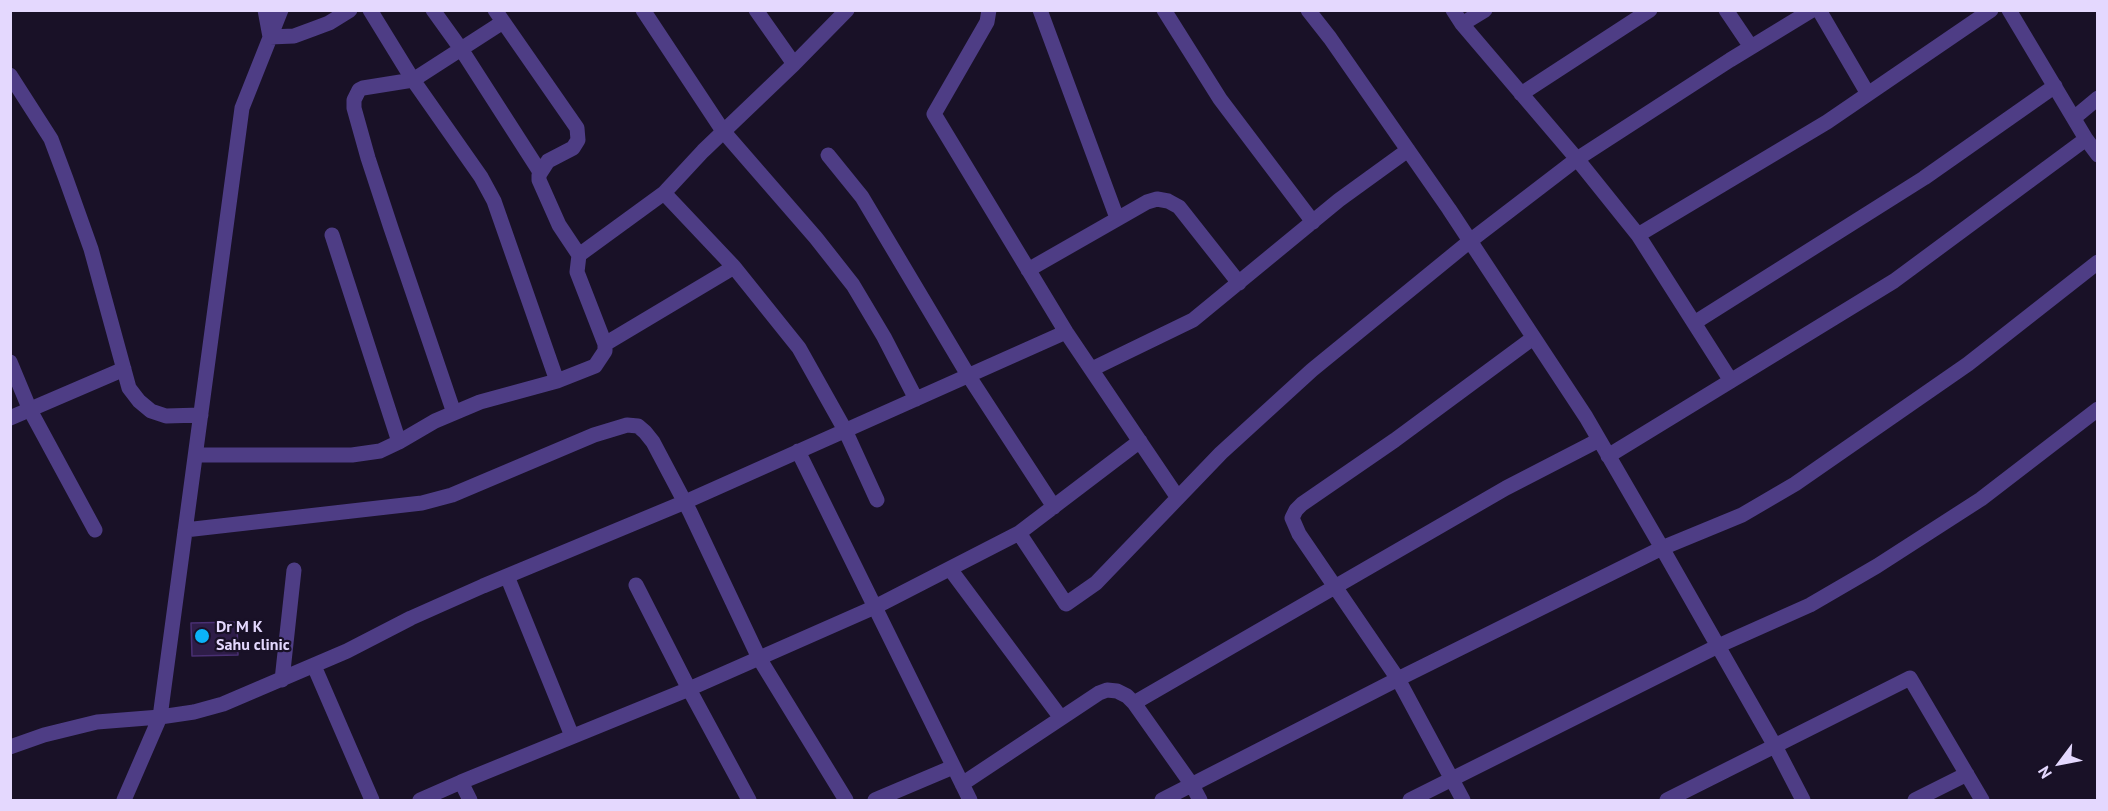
<!DOCTYPE html>
<style>
body{margin:0}
#map{position:relative;width:2108px;height:811px;overflow:hidden;background:#191127;font-family:"PT Sans",sans-serif}
canvas{display:block}
.frame{position:absolute;inset:0;border:12px solid #e4d8fe;pointer-events:none}
.north{position:absolute;left:2030px;top:733px;width:60px;height:60px;-webkit-text-stroke:4px #191127;paint-order:stroke;rotate:238deg;font-size:16px;font-weight:700;line-height:24px;text-align:center;color:#e4d8fe}
.north::after{content:'';display:block;margin:auto;width:21px;height:27px;background:#e4d8fe;clip-path:polygon(50% 0,100% 100%,50% 72%,0 100%)}
</style>
<div id="map">
<canvas width="2108" height="811"></canvas>
<div class="frame"></div>
<div class="north">N</div>
</div>
<script>
const g = document.querySelector('canvas').getContext('2d');
g.lineJoin = 'round';
function fill(path, color) {
  g.fillStyle = color;
  g.fill(path, 'evenodd');
}
function toPath(rows) {
  const path = new Path2D();
  for (const r of rows) {
    path.moveTo(r[0], r[1]);
    for (let i = 2; i < r.length; i += 2) path.lineTo(r[i], r[i + 1]);
  }
  return path;
}
function trace(path, color, width, dash) {
  g.strokeStyle = color;
  g.lineWidth = width;
  g.lineCap = dash ? 'butt' : 'round';
  g.setLineDash(dash || []);
  g.stroke(path);
}
function label(font, color, halo, rows, align = 'center') {
  g.font = font + ' "PT Sans",sans-serif';
  g.lineWidth = 4.5;
  g.setLineDash([]);
  g.textBaseline = 'middle';
  g.strokeStyle = halo;
  g.fillStyle = color;
  for (const [text, x, y, turn = 0] of rows) {
    g.save();
    g.translate(x, y);
    g.rotate((+turn || 0) * Math.PI / 180);
    g.textAlign = isNaN(turn) ? turn : align;
    if (halo) g.strokeText(text, 0, 0);
    g.fillText(text, 0, 0);
    g.restore();
  }
}
const building = toPath([
 [237,622,238,655,192,656,191,623,237,622]
]);
const minor = toPath([
 [265,10,270,37,294,36,313,29,329,23,350,10],
 [370,10,413,80,481,177,494,201,557,381],
 [433,10,461,49,540,172],
 [495,10,577,128,578,140,573,148,548,161,539,175,539,180,559,225,579,255],
 [643,10,723,131,816,238,853,285,884,337,916,399],
 [756,10,794,64],
 [989,10,987,22,934,114,1066,332,1178,498],
 [1040,10,1117,218],
 [1164,10,1220,99,1313,222],
 [1308,10,1330,38,1449,209,1586,417,1662,548,1775,746,1803,800],
 [1453,10,1462,24,1577,159,1638,235,1731,381],
 [1726,10,1751,47],
 [1819,10,1868,94],
 [2009,10,2086,139,2098,155],
 [1462,24,1485,10],
 [10,75,51,139,66,179,91,249,129,388,139,401,151,411,166,416,201,415],
 [1521,94,1650,10],
 [2074,118,2098,98],
 [828,155,862,197,968,375,1054,507],
 [664,193,734,267,799,348,845,430,877,500],
 [332,235,399,442],
 [1638,235,1827,122,1991,10],
 [1028,270,1147,202,1157,199,1168,201,1179,207,1239,283],
 [1694,323,1924,178,2055,86],
 [605,344,734,267],
 [10,362,30,410,95,530],
 [1092,369,1193,320,1339,200,1408,150],
 [454,413,391,228,368,158,354,108,354,100,359,90,363,88,413,80,503,22],
 [10,418,124,369],
 [798,451,970,800],
 [196,455,352,455,380,451,399,442,435,421,480,402,557,381,595,366,605,351,605,344,577,272,579,255,664,193,703,151,794,64,847,10],
 [1608,456,1894,281,2086,139],
 [185,530,422,503,452,495,594,435,627,425,638,426,645,432,653,442,690,512,759,658,846,800],
 [1019,533,1066,604,1096,583,1221,453,1312,370,1470,241,1577,159,1730,60,1812,10],
 [950,569,1061,718],
 [507,576,572,736],
 [636,585,689,689,749,800],
 [314,666,372,800],
 [282,680,294,570],
 [1134,703,1506,488,1599,440],
 [10,747,44,735,97,722,160,717,194,712,223,704,347,651,411,618,483,586,685,502,1066,332],
 [461,782,470,800],
 [962,784,1099,693,1107,690,1117,691,1127,696,1134,703,1192,785,1200,800],
 [124,800,160,717,242,108,281,10],
 [420,800,461,782,689,689,875,607,1019,533,1140,441],
 [875,800,953,767],
 [1162,800,1398,679,1662,548,1742,515,1795,484,1968,364,2098,262],
 [1410,800,1718,646,1810,605,1877,566,1981,499,2098,409],
 [1463,800,1398,679,1299,534,1292,518,1296,510,1302,504,1395,440,1533,338],
 [1667,800,1910,678,1982,800],
 [1915,800,1967,774]
]);
const markers = [
 [202,636,8,"#0bb2f7"]
];
const poiNames = [
 ["Dr M K",216,627],
 ["Sahu clinic",216,645]
];
fill(building, '#2e1d48');
trace(building, '#4a3073', 1.5);
trace(minor, '#4e3d85', 15);
for (const [x, y, r, color] of markers) {
  const dot = new Path2D();
  dot.arc(x, y, r, 0, 2 * Math.PI);
  g.fillStyle = color;
  g.fill(dot);
  trace(dot, '#191127', 2);
}
label('bold 16px', '#e4d8fe', '#191127', poiNames, 'left');
</script>
